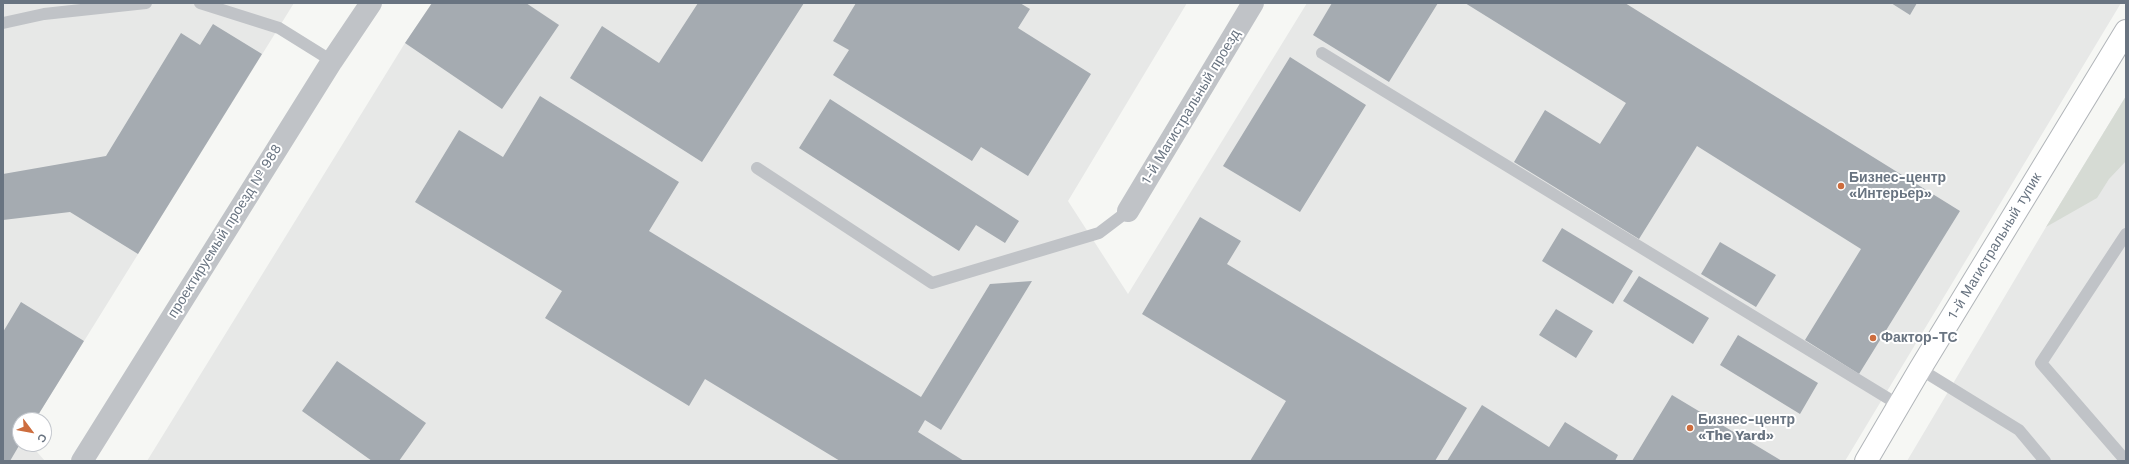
<!DOCTYPE html>
<meta charset="utf-8">
<style>
body{margin:0}
#map{position:relative;width:2129px;height:464px;overflow:hidden;background:#f6f7f4;font-family:"Work Sans",sans-serif}
canvas{display:block}
.frame{position:absolute;inset:0;border:4px solid #697481;pointer-events:none}
.north{position:absolute;left:12px;top:412px;width:40px;height:40px;box-sizing:border-box;background:#fff;border:1px solid #c3c7cd;border-radius:50%;rotate:122deg;font-size:11px;font-weight:700;line-height:16px;text-align:center;color:#697481}
.north::after{content:'';display:block;margin:auto;width:14px;height:18px;background:#cd6d3e;clip-path:polygon(50% 0,100% 100%,50% 72%,0 100%)}
</style>
<div id="map">
<canvas width="2129" height="464"></canvas>
<div class="frame"></div>
<div class="north">С</div>
</div>
<script>
const g = document.querySelector('canvas').getContext('2d');
g.lineJoin = 'round';
function fill(path, color) {
  g.fillStyle = color;
  g.fill(path, 'evenodd');
}
function toPath(rows) {
  const path = new Path2D();
  for (const r of rows) {
    path.moveTo(r[0], r[1]);
    for (let i = 2; i < r.length; i += 2) path.lineTo(r[i], r[i + 1]);
  }
  return path;
}
function trace(path, color, width, dash) {
  g.strokeStyle = color;
  g.lineWidth = width;
  g.lineCap = dash ? 'butt' : 'round';
  g.setLineDash(dash || []);
  g.stroke(path);
}
function label(font, color, halo, rows, align = 'center') {
  g.font = font + ' "Work Sans",sans-serif';
  g.lineWidth = 4;
  g.setLineDash([]);
  g.textBaseline = 'middle';
  g.strokeStyle = halo;
  g.fillStyle = color;
  for (const [text, x, y, turn = 0] of rows) {
    g.save();
    g.translate(x, y);
    g.rotate((+turn || 0) * Math.PI / 180);
    g.textAlign = isNaN(turn) ? turn : align;
    if (halo) g.strokeText(text, 0, 0);
    g.fillText(text, 0, 0);
    g.restore();
  }
}
const built = toPath([
 [3,3,294,3,35,420,20,420,20,444,30,444,45,461,3,461],
 [432,3,1187,3,1068,201,1128,294,1307,3,2121,3,1845,461,147,461,405,43],
 [2126,96,2126,461,1907,461,2046,227]
]);
const green = toPath([
 [2126,96,2126,161,2109,179,2097,198,2046,227]
]);
const building = toPath([
 [432,3,526,3,559,25,502,109,405,43],
 [698,3,804,3,702,162,570,78,602,26,659,63],
 [856,3,1020,3,1030,9,1018,28,1091,74,1028,176,981,147,972,161,833,75,849,50,833,41],
 [1332,3,1438,3,1389,82,1313,35],
 [1465,3,1625,3,1960,211,1859,374,1805,340,1861,249,1697,146,1639,239,1514,162,1545,110,1600,144,1626,103],
 [1891,3,1917,3,1910,15],
 [213,24,262,54,138,254,70,212,3,220,3,174,106,156,181,33,200,45],
 [1290,57,1366,105,1300,212,1223,166],
 [540,96,679,182,649,231,921,397,990,284,1032,281,941,430,925,420,918,432,964,461,840,461,705,379,689,406,545,318,562,291,415,202,459,130,503,157],
 [830,99,1019,221,1005,243,976,225,959,251,799,148],
 [1200,217,1241,241,1227,264,1467,408,1435,461,1250,461,1286,401,1142,314],
 [1562,228,1633,271,1613,304,1542,261],
 [1720,242,1776,275,1756,307,1701,274],
 [1639,276,1709,318,1693,344,1623,301],
 [21,302,84,341,35,420,20,420,20,444,10,461,3,461,3,332],
 [1556,309,1593,331,1576,358,1539,335],
 [1738,335,1818,383,1800,414,1720,365],
 [337,361,426,423,399,461,372,461,302,411],
 [1672,395,1782,461,1632,461],
 [1482,405,1549,447,1565,422,1618,455,1615,461,1447,461]
]);
const lane = toPath([
 [200,3,279,28,332,61],
 [3,23,44,14,146,3],
 [1322,53,1899,405],
 [757,168,932,283,1099,233,1128,211],
 [2126,234,2041,363,2126,461],
 [1920,369,2019,430,2045,461]
]);
const street = toPath([
 [1128,211,1253,3],
 [82,461,332,61,371,3]
]);
const secondary = toPath([
 [1866,461,1920,369,2126,31]
]);
const markers = [
 [1841,186,4,"#cd6d3e"],
 [1873,338,4,"#cd6d3e"],
 [1690,428,4,"#cd6d3e"]
];
const streetNames = [
 ["1-й Магистральный проезд",1191,107,-59],
 ["проектируемый проезд № 988",225,231,-58],
 ["1-й Магистральный тупик",1995,246,-59]
];
const poiNames = [
 ["Бизнес-центр",1849,178],
 ["«Интерьер»",1849,194],
 ["Фактор-ТС",1881,338],
 ["Бизнес-центр",1698,420],
 ["«The Yard»",1698,436]
];
fill(built, '#e7e8e7');
fill(green, '#d6dbd4');
fill(building, '#a5abb1');
trace(secondary, '#b1b5b9', 24);
trace(lane, '#c0c3c7', 12);
trace(street, '#c0c3c7', 22);
trace(secondary, '#fff', 22);
for (const [x, y, r, color] of markers) {
  const dot = new Path2D();
  dot.arc(x, y, r, 0, 2 * Math.PI);
  g.fillStyle = color;
  g.fill(dot);
  trace(dot, '#fff', 1.5);
}
label('14px', '#697481', '#fff', streetNames);
label('bold 14px', '#697481', '#fff', poiNames, 'left');
</script>
